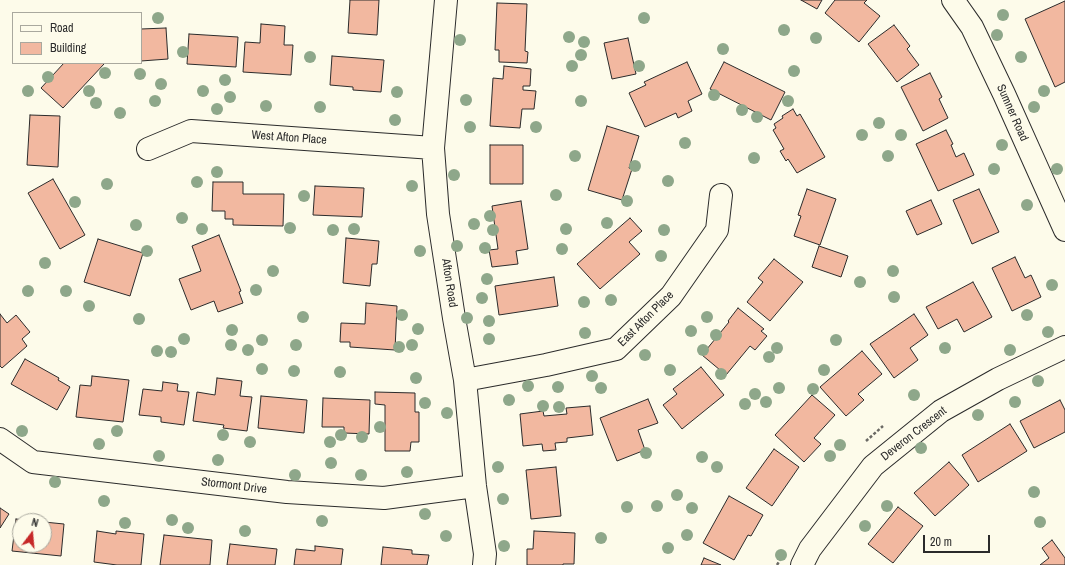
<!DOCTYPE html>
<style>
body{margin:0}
#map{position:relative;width:1065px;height:565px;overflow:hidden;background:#fdfbea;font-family:"Archivo Narrow",sans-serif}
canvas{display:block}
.legend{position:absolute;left:12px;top:12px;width:130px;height:52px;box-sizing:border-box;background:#fdfbea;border:1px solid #a9a89e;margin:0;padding:5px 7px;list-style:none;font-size:12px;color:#2b2b2b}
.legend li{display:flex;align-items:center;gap:8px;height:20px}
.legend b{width:20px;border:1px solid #a9a89e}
.north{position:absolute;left:12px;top:513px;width:40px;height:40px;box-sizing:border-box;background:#fdfbea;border:1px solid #a9a89e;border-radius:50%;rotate:16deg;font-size:11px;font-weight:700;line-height:16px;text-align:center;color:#2b2b2b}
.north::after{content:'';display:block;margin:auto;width:14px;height:18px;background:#c62828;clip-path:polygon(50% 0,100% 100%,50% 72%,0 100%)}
.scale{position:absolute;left:923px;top:535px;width:67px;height:18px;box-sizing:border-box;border:2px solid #2b2b2b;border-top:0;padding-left:5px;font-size:12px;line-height:14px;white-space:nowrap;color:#2b2b2b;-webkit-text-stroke:3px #fdfbea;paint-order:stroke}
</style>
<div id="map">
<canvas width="1065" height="565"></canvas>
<ul class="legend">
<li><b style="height:5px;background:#fdfbea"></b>Road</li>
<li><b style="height:11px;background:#f2b8a0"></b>Building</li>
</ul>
<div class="north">N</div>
<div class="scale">20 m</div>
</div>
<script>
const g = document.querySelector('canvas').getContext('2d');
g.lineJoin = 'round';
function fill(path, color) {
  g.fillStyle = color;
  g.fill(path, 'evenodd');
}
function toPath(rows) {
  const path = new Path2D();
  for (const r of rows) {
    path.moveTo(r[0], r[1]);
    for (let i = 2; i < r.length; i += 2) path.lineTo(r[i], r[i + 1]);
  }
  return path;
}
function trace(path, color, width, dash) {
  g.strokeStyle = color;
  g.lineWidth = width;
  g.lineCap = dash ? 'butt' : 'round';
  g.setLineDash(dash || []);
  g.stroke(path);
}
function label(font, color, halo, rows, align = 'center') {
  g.font = font + ' "Archivo Narrow",sans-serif';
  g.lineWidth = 3;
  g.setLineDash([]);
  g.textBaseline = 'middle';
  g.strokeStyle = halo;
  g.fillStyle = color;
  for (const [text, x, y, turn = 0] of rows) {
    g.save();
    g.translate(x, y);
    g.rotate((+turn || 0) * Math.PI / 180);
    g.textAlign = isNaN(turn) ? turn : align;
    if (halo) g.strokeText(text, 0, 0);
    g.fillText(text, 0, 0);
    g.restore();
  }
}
const building = toPath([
 [350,0,379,0,377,35,348,33,350,0],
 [801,0,822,0,817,9,801,0],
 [835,0,867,0,864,3,880,16,859,42,825,13,835,0],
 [1065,1,1065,82,1055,87,1025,19,1065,1],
 [497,3,527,4,525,51,528,52,527,63,499,62,499,50,495,50,497,3],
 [261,24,285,26,284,45,293,45,291,75,243,72,245,42,260,43,261,24],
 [894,25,910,46,907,49,919,65,897,82,868,44,894,25],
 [166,28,168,59,141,61,141,29,166,28],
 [189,34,238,37,236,67,187,64,189,34],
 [628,38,636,74,612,79,604,43,628,38],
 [332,56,384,60,381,92,353,90,353,87,330,85,332,56],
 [687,62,702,94,688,101,692,111,678,118,676,113,645,127,629,93,646,85,644,82,687,62],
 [724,62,785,92,771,120,710,89,724,62],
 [64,63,103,63,104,64,63,108,41,88,64,63],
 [504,66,531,69,530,86,523,86,523,90,536,91,534,109,522,109,520,128,490,126,493,78,503,79,504,66],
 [930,73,942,97,939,99,948,118,923,131,901,87,930,73],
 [793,109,797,116,800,114,825,157,797,173,788,159,786,161,780,151,784,149,773,130,776,128,774,124,783,118,782,116,793,109],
 [30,115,60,116,58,167,27,165,30,115],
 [607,126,639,136,629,168,632,169,622,200,588,190,607,126],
 [946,130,953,144,951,145,956,157,964,153,974,175,938,191,916,144,946,130],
 [490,145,523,145,523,184,490,184,490,145],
 [53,179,85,235,60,249,28,193,53,179],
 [213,182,243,182,243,194,284,194,283,226,233,225,233,219,225,219,225,211,212,211,213,182],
 [315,186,364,188,362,217,313,215,315,186],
 [807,189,836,199,820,245,794,236,801,216,798,215,807,189],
 [979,189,999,232,972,244,953,200,979,189],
 [931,200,942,224,917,235,906,211,931,200],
 [521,201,528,249,516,251,518,264,492,267,489,250,498,249,492,206,521,201],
 [630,218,642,231,629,242,640,254,600,289,577,264,630,218],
 [219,235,241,291,239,292,243,303,218,312,214,301,191,310,179,279,201,271,192,246,219,235],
 [346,238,379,241,377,264,372,264,370,286,343,283,346,238],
 [98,239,143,253,130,296,84,282,98,239],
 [819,246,848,256,841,277,812,267,819,246],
 [1015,257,1025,278,1031,275,1041,297,1012,311,992,268,1015,257],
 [774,259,803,282,770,321,747,302,763,282,758,278,774,259],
 [554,277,558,306,499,315,495,286,554,277],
 [973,282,992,317,964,332,957,319,938,329,926,307,973,282],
 [366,303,397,306,395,350,350,347,350,342,340,342,341,323,365,324,366,303],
 [738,308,764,329,761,331,767,336,755,350,750,346,726,375,702,355,729,322,728,321,738,308],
 [0,314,7,323,16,315,30,332,22,339,27,346,2,368,0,366,0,314],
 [914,314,928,335,910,348,918,360,894,378,870,344,914,314],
 [862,351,882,374,858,394,864,400,846,416,820,387,862,351],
 [25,359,59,378,58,380,70,387,57,410,11,384,25,359],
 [701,367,724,395,682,429,663,405,677,394,673,389,701,367],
 [92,376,129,380,123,422,76,417,80,385,91,386,92,376],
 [217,378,242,381,240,396,252,397,247,431,223,428,224,425,193,421,197,392,215,395,217,378],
 [163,382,178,384,177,391,189,392,184,425,161,422,161,417,139,415,143,389,162,391,163,382],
 [375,392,415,393,415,412,419,412,419,442,411,442,410,451,385,451,385,405,375,404,375,392],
 [812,395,835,415,814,438,821,444,804,462,775,435,812,395],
 [261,396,307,400,304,433,258,428,261,396],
 [323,398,370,400,369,434,344,433,344,427,322,427,323,398],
 [648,399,658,423,638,430,645,450,617,461,600,418,648,399],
 [1060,400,1065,410,1065,432,1034,448,1020,421,1060,400],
 [590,406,593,435,567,438,567,442,555,443,556,450,543,451,542,444,523,446,520,414,543,411,544,416,567,414,566,408,590,406],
 [1010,424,1027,451,978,482,962,455,1010,424],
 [774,449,799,467,772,506,746,488,774,449],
 [949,462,969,485,935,516,914,493,949,462],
 [556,467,561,516,531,519,526,470,556,467],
 [729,496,763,515,751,536,748,535,734,560,703,543,729,496],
 [898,507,923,526,893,563,868,544,898,507],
 [0,508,9,514,0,528,0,508],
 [16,519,33,521,20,521,20,545,44,545,44,522,64,524,61,556,12,551,16,519],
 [97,531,116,534,116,531,144,534,141,565,117,565,94,562,97,531],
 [534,531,575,533,574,564,563,564,563,565,527,565,527,549,533,549,534,531],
 [164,535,212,540,210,565,160,565,164,535],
 [1052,540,1065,558,1065,565,1040,565,1049,558,1042,548,1052,540],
 [230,544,277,549,275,565,227,565,230,544],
 [315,546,343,549,341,565,294,565,296,549,315,551,315,546],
 [383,547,412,550,412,554,429,555,427,565,381,565,383,547],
 [704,558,721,565,701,565,704,558]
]);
const path = toPath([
 [866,441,883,426],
 [777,565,780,560]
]);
const minor = toPath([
 [446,0,433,148,438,214,454,318,465,380,475,486,485,554,484,565],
 [953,0,972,27,1004,94,1065,230],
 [148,149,191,131,433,148],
 [465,380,546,365,616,349,671,296,717,230,721,195],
 [0,439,33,462,287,492,384,498,475,486],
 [802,565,810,549,873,466,941,411,998,379,1065,347]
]);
const trees = [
 [1003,15],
 [158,18],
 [644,18],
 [784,30],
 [997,35],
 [569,37],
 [816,38],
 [460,40],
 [584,42],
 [723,49],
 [183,52],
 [581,55],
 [310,57],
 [1021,57],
 [572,66],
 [639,66],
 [794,71],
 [105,73],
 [140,74],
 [48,77],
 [225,80],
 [161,84],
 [28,91],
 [89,91],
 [203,91],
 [1044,91],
 [397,92],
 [714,95],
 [230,97],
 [466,100],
 [155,101],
 [581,101],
 [788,101],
 [96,103],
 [266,106],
 [320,107],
 [1034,107],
 [217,109],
 [742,110],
 [120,113],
 [757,117],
 [395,120],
 [879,123],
 [470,127],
 [536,127],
 [862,135],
 [901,135],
 [685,143],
 [1002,145],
 [575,156],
 [888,156],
 [754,158],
 [635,166],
 [994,169],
 [1057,169],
 [217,172],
 [454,175],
 [668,181],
 [197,182],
 [107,184],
 [412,186],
 [556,195],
 [304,196],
 [627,201],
 [75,202],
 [1027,205],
 [490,216],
 [182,218],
 [607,223],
 [474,224],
 [136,225],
 [290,228],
 [202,229],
 [354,229],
 [566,229],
 [333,230],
 [493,230],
 [664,230],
 [457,246],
 [485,248],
 [562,249],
 [147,251],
 [420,251],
 [661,256],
 [45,263],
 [273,271],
 [893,271],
 [487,279],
 [860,282],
 [1052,285],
 [256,290],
 [28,291],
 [66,291],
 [894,297],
 [482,298],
 [611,300],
 [584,302],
 [89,306],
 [402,315],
 [1027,315],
 [303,317],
 [707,317],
 [467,318],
 [139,319],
 [489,321],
 [418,329],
 [232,330],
 [691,331],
 [1048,332],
 [585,333],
 [716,335],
 [184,339],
 [489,339],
 [262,340],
 [836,340],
 [231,345],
 [296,345],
 [412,345],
 [399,347],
 [777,348],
 [945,348],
 [248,350],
 [703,350],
 [1010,350],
 [157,351],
 [171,352],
 [645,355],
 [769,357],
 [262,369],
 [670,370],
 [824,370],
 [294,371],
 [340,372],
 [721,374],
 [592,376],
 [416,378],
 [1038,381],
 [528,386],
 [558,387],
 [601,388],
 [779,388],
 [813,389],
 [755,394],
 [914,395],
 [509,400],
 [766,402],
 [1015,402],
 [425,403],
 [745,404],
 [543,406],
 [559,407],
 [447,413],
 [978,415],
 [380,427],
 [22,431],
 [117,431],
 [223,435],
 [341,435],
 [362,437],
 [250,442],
 [330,442],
 [99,444],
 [840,445],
 [921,448],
 [646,453],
 [159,456],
 [830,456],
 [702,457],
 [218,460],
 [331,463],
 [498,467],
 [717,467],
 [407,472],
 [295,475],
 [361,475],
 [55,482],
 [1034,492],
 [677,495],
 [503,499],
 [104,501],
 [657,506],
 [887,506],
 [627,507],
 [692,508],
 [425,514],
 [172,520],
 [322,521],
 [1040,522],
 [125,523],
 [865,526],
 [188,528],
 [245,531],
 [687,535],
 [446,536],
 [601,538],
 [504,546],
 [668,548],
 [781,555]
];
const streetNames = [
 ["Sumner Road",1012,113,66],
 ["West Afton Place",289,138,4],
 ["Afton Road",449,283,81],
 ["East Afton Place",646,319,-45],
 ["Deveron Crescent",914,434,-38],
 ["Stormont Drive",234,486,7]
];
fill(building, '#f2b8a0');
trace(building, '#2b2b2b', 1);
trace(minor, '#2b2b2b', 24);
trace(path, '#6a6964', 2.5, [3, 2]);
trace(minor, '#fdfbea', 22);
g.fillStyle = '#8ea78a';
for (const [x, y] of trees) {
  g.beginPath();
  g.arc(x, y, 6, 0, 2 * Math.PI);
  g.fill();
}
label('12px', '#2b2b2b', '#fdfbea', streetNames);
</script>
